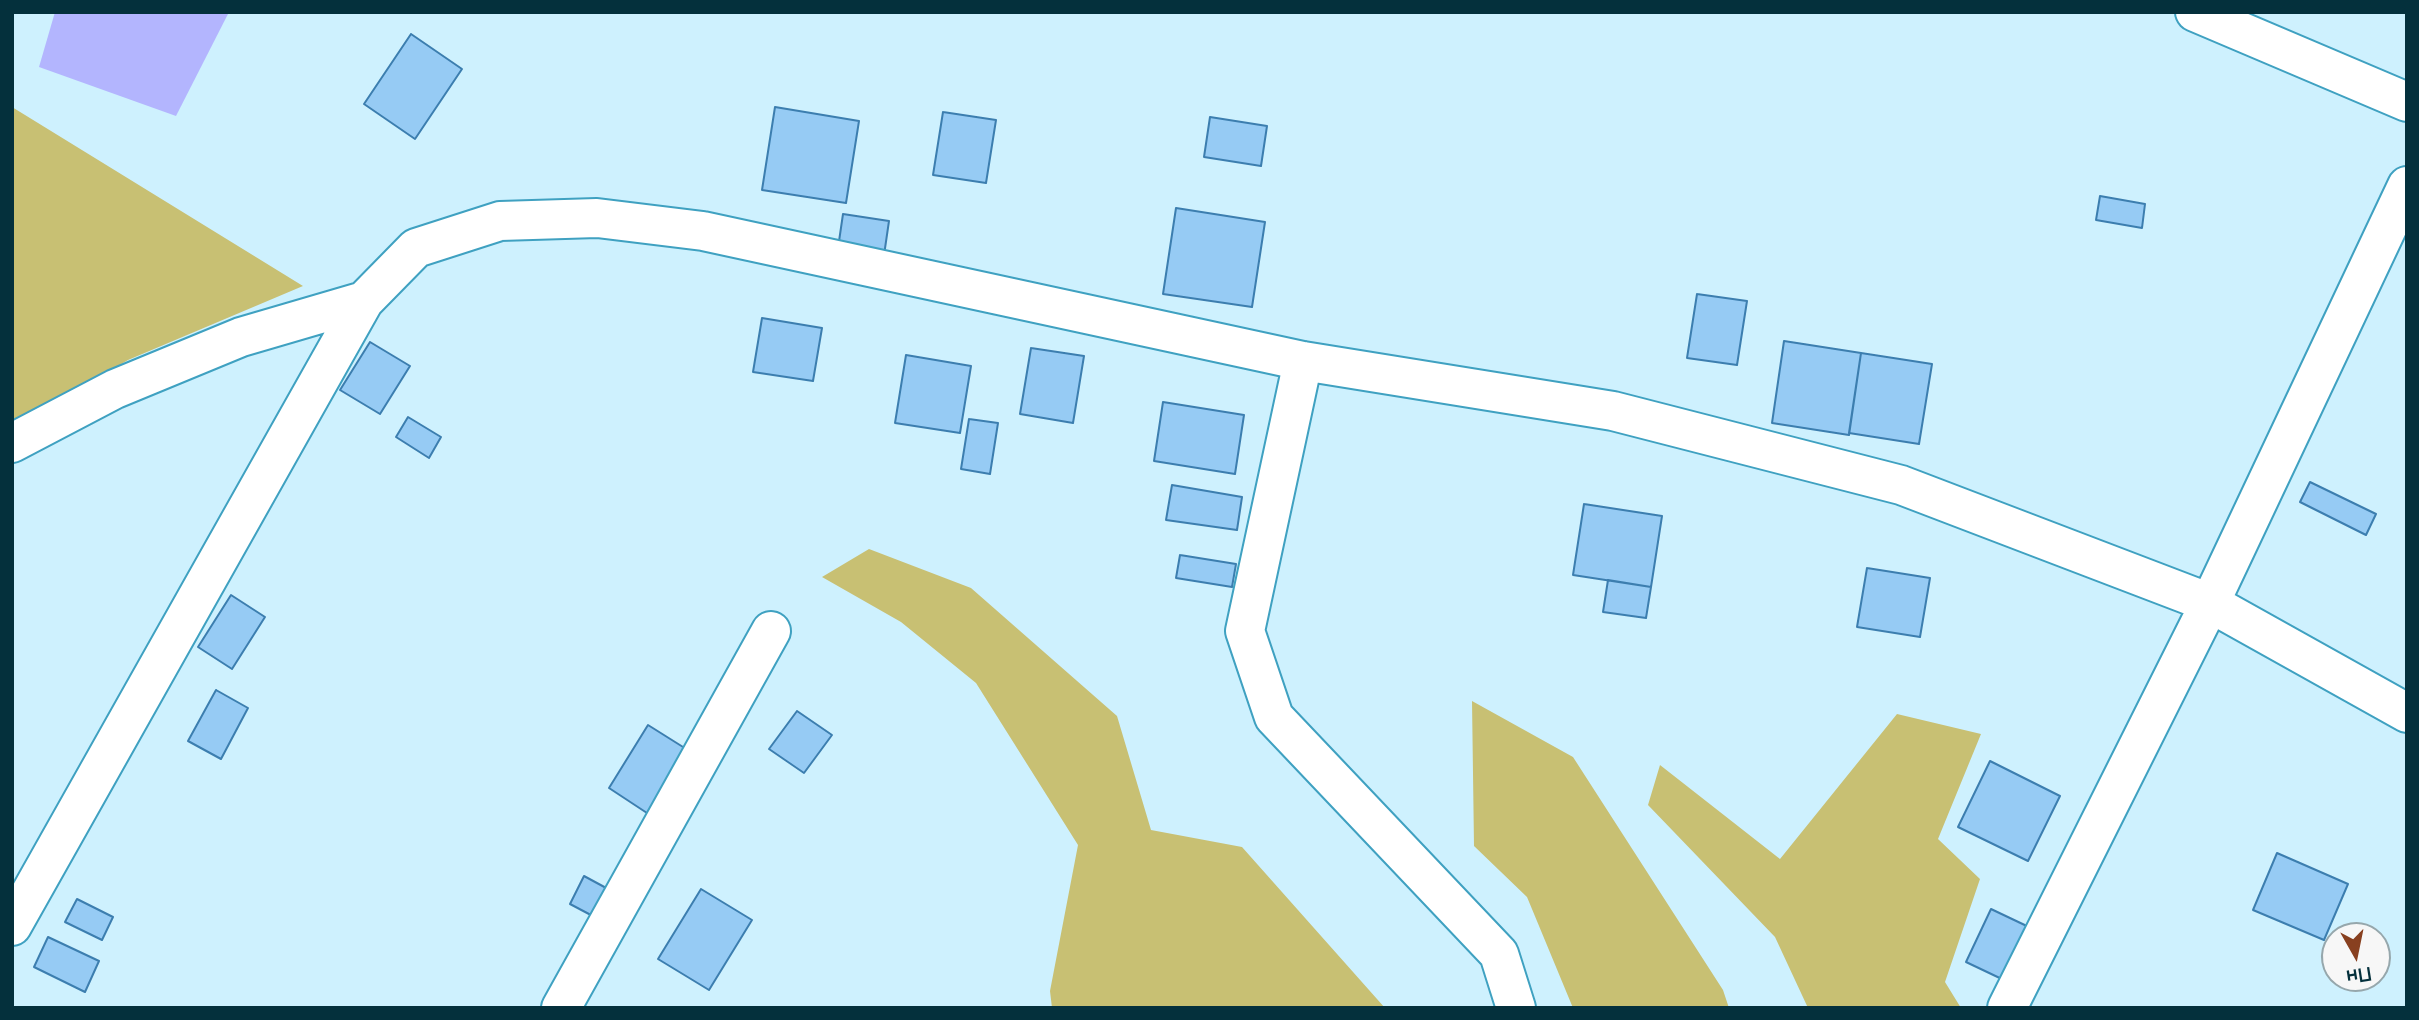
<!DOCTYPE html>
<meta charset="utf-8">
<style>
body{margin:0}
#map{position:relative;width:2419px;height:1020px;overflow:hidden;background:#cef1fe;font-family:Manrope,sans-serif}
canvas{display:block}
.frame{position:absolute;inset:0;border:14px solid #04303c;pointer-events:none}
.north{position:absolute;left:2321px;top:922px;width:70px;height:70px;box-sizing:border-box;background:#f7f7f7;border:2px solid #96a7ac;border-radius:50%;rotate:171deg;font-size:19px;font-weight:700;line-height:28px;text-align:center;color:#04303c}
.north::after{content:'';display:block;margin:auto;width:24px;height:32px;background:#884020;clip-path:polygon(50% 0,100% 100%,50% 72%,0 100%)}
</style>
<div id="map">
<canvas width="2419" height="1020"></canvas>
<div class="frame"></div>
<div class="north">Пн</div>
</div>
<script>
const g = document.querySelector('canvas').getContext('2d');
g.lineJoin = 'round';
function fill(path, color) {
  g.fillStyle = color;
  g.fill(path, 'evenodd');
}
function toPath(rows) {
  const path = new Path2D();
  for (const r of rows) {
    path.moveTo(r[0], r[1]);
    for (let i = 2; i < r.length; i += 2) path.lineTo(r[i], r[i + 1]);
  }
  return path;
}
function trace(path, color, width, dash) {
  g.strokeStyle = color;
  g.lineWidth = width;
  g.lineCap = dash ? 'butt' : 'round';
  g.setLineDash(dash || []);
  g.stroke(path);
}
const green = toPath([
 [12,107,303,286,128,360,12,429],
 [869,549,971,588,1117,716,1151,830,1242,847,1385,1008,1052,1008,1050,991,1078,845,976,683,901,622,822,577],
 [1472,701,1573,757,1723,990,1729,1008,1573,1008,1527,897,1474,846],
 [1897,714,1981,734,1938,839,1980,879,1945,982,1961,1008,1808,1008,1775,937,1648,805,1660,765,1780,859]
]);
const water = toPath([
 [55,12,229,12,176,116,39,67]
]);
const building = toPath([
 [411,34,462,69,415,139,364,104,411,34],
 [775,107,859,121,846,203,762,190,775,107],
 [943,112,996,120,986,183,933,175,943,112],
 [1210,117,1267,126,1261,166,1204,157,1210,117],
 [2100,196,2145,204,2142,228,2096,220,2100,196],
 [1176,208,1265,222,1252,307,1163,294,1176,208],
 [843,214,889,221,883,262,837,255,843,214],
 [1697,294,1747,301,1737,365,1687,358,1697,294],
 [762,318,822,328,813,381,753,372,762,318],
 [1784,341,1861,353,1849,435,1772,423,1784,341],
 [370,342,410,366,380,414,340,390,370,342],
 [1031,348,1084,356,1073,423,1020,414,1031,348],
 [1861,353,1932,364,1919,444,1849,433,1861,353],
 [906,355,971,366,960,433,895,423,906,355],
 [1163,402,1244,415,1235,474,1154,461,1163,402],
 [408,417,441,437,429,458,396,437,408,417],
 [969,419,998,423,990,474,961,469,969,419],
 [2310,482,2376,514,2366,535,2300,502,2310,482],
 [1172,485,1242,497,1237,530,1166,520,1172,485],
 [1584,504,1662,516,1651,587,1573,575,1584,504],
 [1180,555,1236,564,1232,587,1176,578,1180,555],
 [1867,568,1930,578,1920,637,1857,627,1867,568],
 [1608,580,1651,587,1646,618,1603,612,1608,580],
 [231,595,265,617,232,669,198,647,231,595],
 [216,690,248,708,221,759,188,741,216,690],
 [797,711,832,735,804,773,769,749,797,711],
 [648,725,691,752,650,815,609,788,648,725],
 [1990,761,2060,796,2028,861,1958,827,1990,761],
 [2277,853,2348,884,2324,940,2253,910,2277,853],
 [584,876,621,896,606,923,570,904,584,876],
 [701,889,752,920,709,990,658,959,701,889],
 [77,899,113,917,102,940,65,922,77,899],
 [1991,909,2031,928,2006,981,1966,962,1991,909],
 [48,937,99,961,85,992,34,967,48,937]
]);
const minor = toPath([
 [2195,12,2407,102],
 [1303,361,1245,631,1274,717,1499,954,1516,1008],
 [12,443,115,389,241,337,364,301],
 [12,926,364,301,416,248,500,221,597,218,703,231,1303,361,1613,411,1901,485,2210,603,2407,713],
 [561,1008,771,631],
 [2007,1008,2210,603,2407,186]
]);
fill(green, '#c8c073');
fill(water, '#b3b5fe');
fill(building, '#96cbf4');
trace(building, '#3c7eaf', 2);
trace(minor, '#3fa1c1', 42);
trace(minor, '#fff', 38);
</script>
